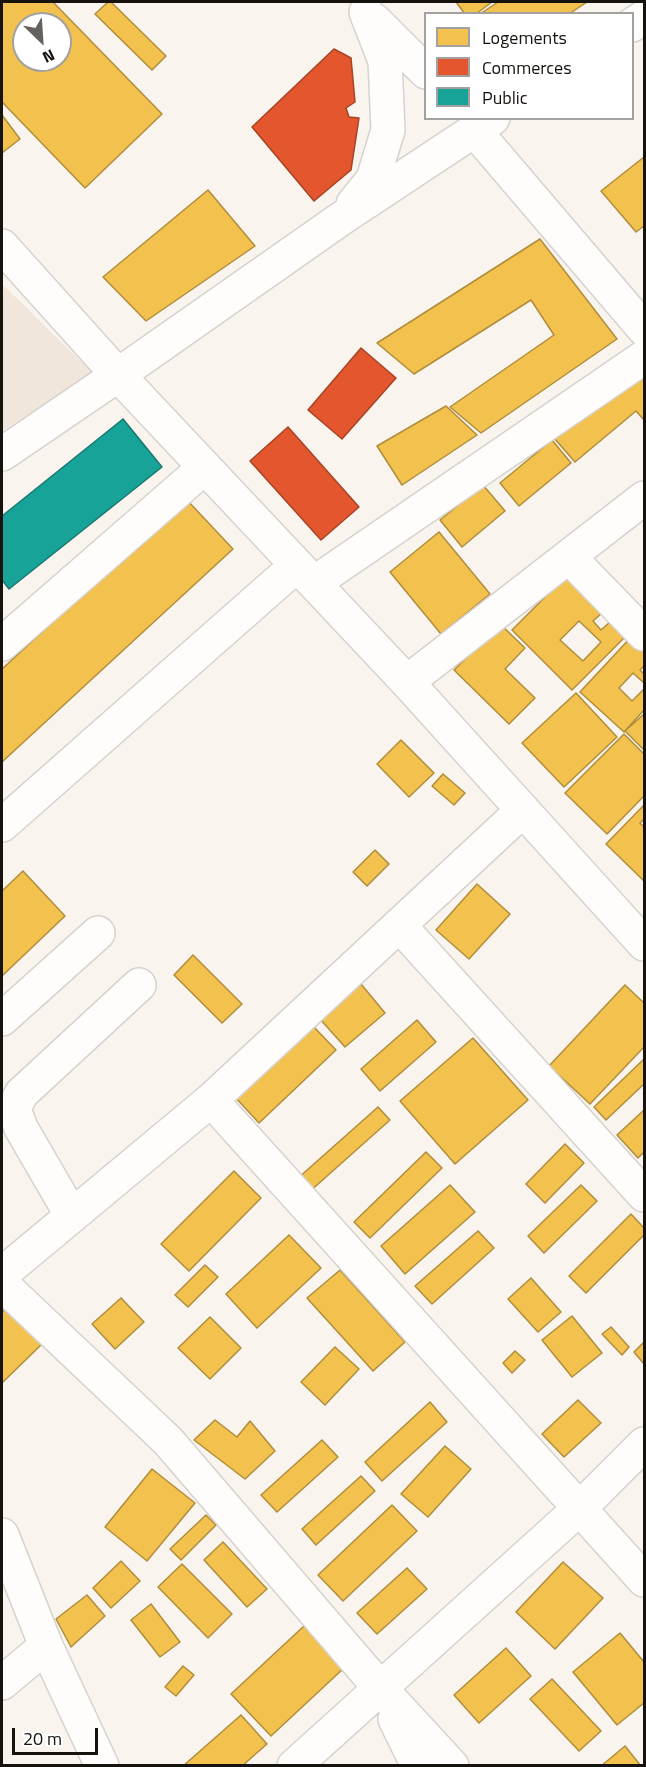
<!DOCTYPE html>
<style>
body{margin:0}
#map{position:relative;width:646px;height:1767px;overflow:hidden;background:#f9f4ee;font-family:"Titillium Web",sans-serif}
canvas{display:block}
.frame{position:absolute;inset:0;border:3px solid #16130f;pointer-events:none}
.legend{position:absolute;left:424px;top:12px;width:210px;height:108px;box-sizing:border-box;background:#fff;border:2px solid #a2a19f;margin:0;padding:8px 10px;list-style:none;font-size:18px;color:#16130f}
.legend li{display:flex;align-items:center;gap:12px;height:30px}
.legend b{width:30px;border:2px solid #a2a19f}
.north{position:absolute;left:12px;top:12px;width:60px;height:60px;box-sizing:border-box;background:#fff;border:2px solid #a2a19f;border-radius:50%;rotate:155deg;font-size:16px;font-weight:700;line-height:24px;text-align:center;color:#16130f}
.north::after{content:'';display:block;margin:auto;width:21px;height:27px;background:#65625d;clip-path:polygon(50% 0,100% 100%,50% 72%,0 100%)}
.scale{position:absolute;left:12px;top:1728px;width:86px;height:27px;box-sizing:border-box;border:3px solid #16130f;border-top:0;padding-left:8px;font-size:18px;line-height:21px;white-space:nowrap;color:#16130f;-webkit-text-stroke:4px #fff;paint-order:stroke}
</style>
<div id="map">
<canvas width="646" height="1767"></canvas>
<div class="frame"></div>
<ul class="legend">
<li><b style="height:16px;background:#f2c14e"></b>Logements</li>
<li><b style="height:16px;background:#e4572e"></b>Commerces</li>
<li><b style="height:16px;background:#17a398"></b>Public</li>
</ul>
<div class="north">N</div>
<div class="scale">20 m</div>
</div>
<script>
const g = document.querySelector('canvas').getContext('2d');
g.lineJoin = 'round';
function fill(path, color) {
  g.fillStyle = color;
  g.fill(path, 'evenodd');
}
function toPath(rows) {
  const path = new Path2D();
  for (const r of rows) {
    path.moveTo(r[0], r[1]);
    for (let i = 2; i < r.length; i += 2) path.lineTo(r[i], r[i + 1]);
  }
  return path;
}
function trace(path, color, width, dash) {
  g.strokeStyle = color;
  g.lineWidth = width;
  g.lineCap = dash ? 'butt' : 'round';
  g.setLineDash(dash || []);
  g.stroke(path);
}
const built = toPath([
 [2,284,93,373,2,431]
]);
const homes = toPath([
 [2,2,53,2,162,114,85,188,2,102,2,2],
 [24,24,60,24,60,60,24,60,24,24],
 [108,2,111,2,166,56,152,70,95,14,108,2],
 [456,2,492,2,476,14,465,14,456,2],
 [498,2,587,2,569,14,480,14,498,2],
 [2,115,20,139,2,153,2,115],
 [644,157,644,226,636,232,601,191,644,157],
 [208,190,255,246,146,321,103,277,208,190],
 [540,239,617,339,481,433,450,407,554,335,531,300,414,374,377,343,540,239],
 [644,365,644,420,636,411,575,462,554,438,644,365],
 [446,406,477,435,402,485,377,446,446,406],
 [552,440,571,463,519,506,500,483,552,440],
 [483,485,505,511,462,547,440,520,483,485],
 [186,499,233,549,2,762,2,669,186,499],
 [439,532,490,594,441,634,390,572,439,532],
 [569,573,629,633,572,690,512,630,569,573],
 [603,612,611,621,601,630,593,621,603,612],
 [579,621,601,642,583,661,560,640,579,621],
 [500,624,525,648,505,669,535,698,509,724,454,670,500,624],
 [633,635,644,645,644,666,640,670,644,674,644,683,633,673,619,688,632,701,644,689,644,710,624,732,580,692,633,635],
 [576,693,617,737,564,787,522,743,576,693],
 [644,714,644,750,625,731,644,714],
 [624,734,644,754,644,796,607,834,565,793,624,734],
 [401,740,434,773,409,797,377,764,401,740],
 [443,774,465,793,454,805,432,786,443,774],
 [644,805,644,819,640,823,644,827,644,881,606,844,644,805],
 [375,850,389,864,367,886,353,872,375,850],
 [23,871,65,916,2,976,2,891,23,871],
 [477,884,510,914,469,959,436,930,477,884],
 [193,955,242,1004,222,1023,174,975,193,955],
 [361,984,385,1013,345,1047,320,1019,361,984],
 [625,985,644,1003,644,1047,590,1104,549,1066,625,985],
 [417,1020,436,1042,380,1091,361,1069,417,1020],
 [311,1024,336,1050,259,1123,234,1096,311,1024],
 [473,1038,528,1100,455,1164,400,1101,473,1038],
 [644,1059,644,1084,606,1120,594,1107,644,1059],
 [378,1107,390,1120,308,1193,297,1179,378,1107],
 [644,1110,644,1152,638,1158,617,1135,644,1110],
 [565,1144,584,1163,545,1203,526,1184,565,1144],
 [426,1152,442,1168,370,1238,354,1222,426,1152],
 [234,1171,261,1198,189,1271,161,1244,234,1171],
 [450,1185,475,1212,405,1274,381,1246,450,1185],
 [581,1185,597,1201,544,1253,528,1236,581,1185],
 [631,1214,644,1228,644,1235,586,1293,569,1276,631,1214],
 [478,1231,494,1248,432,1304,415,1286,478,1231],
 [289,1235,321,1268,257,1328,226,1294,289,1235],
 [205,1265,218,1277,188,1307,175,1295,205,1265],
 [340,1270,405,1342,373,1371,307,1298,340,1270],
 [531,1278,561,1312,538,1332,508,1299,531,1278],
 [121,1298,144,1322,115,1349,92,1324,121,1298],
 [7,1307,43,1343,2,1383,2,1312,7,1307],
 [572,1316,602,1353,572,1377,542,1340,572,1316],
 [210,1317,241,1348,210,1379,178,1348,210,1317],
 [611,1327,629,1347,622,1355,602,1334,611,1327],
 [644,1342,644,1364,634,1352,644,1342],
 [335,1347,359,1369,325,1405,301,1382,335,1347],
 [515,1351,525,1360,512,1373,503,1363,515,1351],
 [578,1400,601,1423,564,1457,542,1434,578,1400],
 [430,1402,447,1422,382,1481,365,1462,430,1402],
 [215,1420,237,1437,250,1421,275,1451,245,1479,194,1440,215,1420],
 [322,1440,338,1457,277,1512,261,1495,322,1440],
 [445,1446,471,1469,428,1517,401,1494,445,1446],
 [152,1469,195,1503,147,1561,105,1527,152,1469],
 [361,1476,375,1491,316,1545,302,1529,361,1476],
 [392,1505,417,1531,343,1601,318,1575,392,1505],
 [206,1515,216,1525,181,1560,170,1549,206,1515],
 [223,1542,267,1589,247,1607,204,1560,223,1542],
 [121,1561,140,1581,111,1608,93,1588,121,1561],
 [563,1562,603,1598,555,1649,516,1612,563,1562],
 [182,1564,232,1614,208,1638,158,1587,182,1564],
 [407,1568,427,1589,377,1634,357,1613,407,1568],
 [87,1595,105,1616,71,1647,56,1619,87,1595],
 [151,1604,180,1642,160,1657,131,1620,151,1604],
 [304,1626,344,1668,271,1736,231,1694,304,1626],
 [620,1633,644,1662,644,1703,617,1725,573,1672,620,1633],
 [506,1648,531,1676,479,1723,454,1695,506,1648],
 [183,1666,194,1675,176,1696,165,1687,183,1666],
 [552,1679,601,1731,579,1751,530,1699,552,1679],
 [241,1715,267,1744,242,1766,183,1766,241,1715],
 [625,1746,641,1766,601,1766,625,1746]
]);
const shops = toPath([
 [334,49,351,58,355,102,346,108,349,117,359,118,351,170,314,201,252,127,334,49],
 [361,348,396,378,342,439,308,410,361,348],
 [288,427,359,507,321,540,250,461,288,427]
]);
const public = toPath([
 [123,419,162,467,9,589,2,580,2,516,123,419]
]);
const minor = toPath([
 [475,131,644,329],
 [2,246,118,375,407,682,644,944],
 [570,558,644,634],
 [314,583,644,357],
 [2,644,205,467],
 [407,682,644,498],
 [2,825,297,565],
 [399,925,644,1195],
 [2,1019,98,933],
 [211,1100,644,1580],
 [72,1216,21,1128,14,1109,21,1094,139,985],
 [2,1274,211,1100,523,810],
 [2,1284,168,1441,380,1688,452,1766],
 [2,1535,46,1646,102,1766],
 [2,1683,46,1646],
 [395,1719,418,1766],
 [294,1766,580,1508,644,1444]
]);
const tertiary = toPath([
 [374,20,426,72],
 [632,25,644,17],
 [353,204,373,179,388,130,385,61,366,12],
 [2,454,118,375,342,218,493,118]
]);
fill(built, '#f1e6db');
fill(homes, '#f2c14e');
trace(homes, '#b08d3b', 1.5);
fill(shops, '#e4572e');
trace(shops, '#a64325', 1.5);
fill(public, '#17a398');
trace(public, '#17786f', 1.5);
trace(minor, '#d6d2cd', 36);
trace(tertiary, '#d6d2cd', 36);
trace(minor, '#fefdfc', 33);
trace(tertiary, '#fefdfc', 33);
</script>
